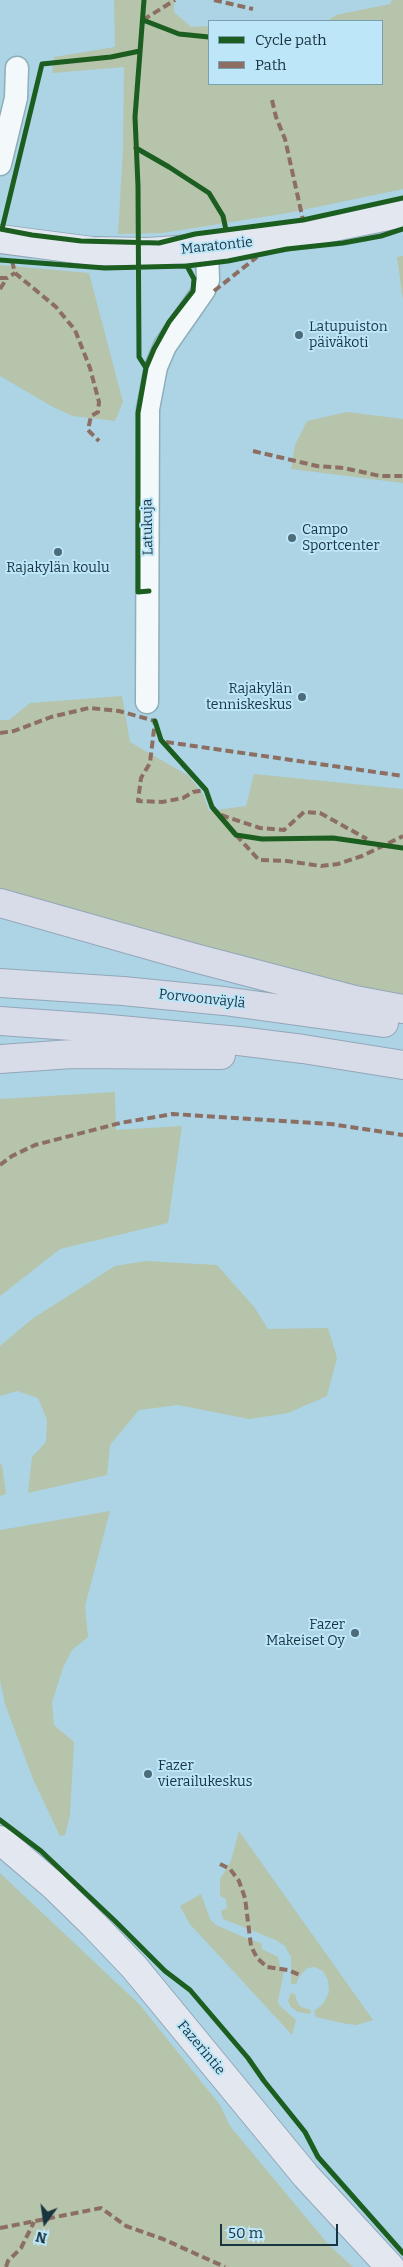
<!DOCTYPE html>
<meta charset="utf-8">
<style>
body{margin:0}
#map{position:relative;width:403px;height:2267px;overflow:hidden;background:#add4e4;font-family:Bitter,serif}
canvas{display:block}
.legend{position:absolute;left:208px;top:20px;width:175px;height:65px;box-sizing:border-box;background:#bde6f8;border:1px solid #7b9fae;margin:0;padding:6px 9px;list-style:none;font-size:15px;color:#173440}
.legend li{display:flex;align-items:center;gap:10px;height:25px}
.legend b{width:25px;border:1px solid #7b9fae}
.north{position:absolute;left:20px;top:2197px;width:50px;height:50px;-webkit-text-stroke:4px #bde6f8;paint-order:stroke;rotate:194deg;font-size:14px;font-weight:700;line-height:20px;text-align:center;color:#173440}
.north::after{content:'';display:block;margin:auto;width:18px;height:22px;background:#173440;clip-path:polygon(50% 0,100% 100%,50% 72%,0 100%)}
.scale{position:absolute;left:220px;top:2224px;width:118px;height:22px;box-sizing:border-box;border:2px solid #173440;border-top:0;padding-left:6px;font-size:15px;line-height:18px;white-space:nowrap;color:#173440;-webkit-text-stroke:4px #bde6f8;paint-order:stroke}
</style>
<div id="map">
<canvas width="403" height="2267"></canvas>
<ul class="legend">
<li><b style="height:6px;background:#1b5e20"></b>Cycle path</li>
<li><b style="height:6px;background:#8d6e63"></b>Path</li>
</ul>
<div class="north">N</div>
<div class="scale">50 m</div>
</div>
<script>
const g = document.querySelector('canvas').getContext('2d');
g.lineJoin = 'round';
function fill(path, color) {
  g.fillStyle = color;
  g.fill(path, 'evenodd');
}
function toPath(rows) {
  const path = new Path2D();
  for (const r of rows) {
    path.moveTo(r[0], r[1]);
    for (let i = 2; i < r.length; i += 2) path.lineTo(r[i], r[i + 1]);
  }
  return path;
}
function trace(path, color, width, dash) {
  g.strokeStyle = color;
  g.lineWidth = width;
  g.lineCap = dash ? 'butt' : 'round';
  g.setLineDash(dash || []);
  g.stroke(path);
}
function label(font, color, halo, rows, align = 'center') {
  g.font = font + ' Bitter,serif';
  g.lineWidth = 4;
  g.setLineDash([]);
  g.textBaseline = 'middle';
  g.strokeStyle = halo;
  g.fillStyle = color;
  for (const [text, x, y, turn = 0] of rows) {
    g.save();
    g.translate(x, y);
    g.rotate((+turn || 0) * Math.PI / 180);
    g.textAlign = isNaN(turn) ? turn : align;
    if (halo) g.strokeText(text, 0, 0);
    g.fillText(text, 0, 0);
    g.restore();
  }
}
const green = toPath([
 [114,0,174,0,174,12,191,27,209,26,209,84,382,84,382,21,327,21,336,15,390,4,392,0,403,0,403,189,288,213,162,233,118,234,123,150,124,67,52,73,54,57,115,47],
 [403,256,403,300,397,257],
 [0,265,89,273,123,402,115,421,73,416,53,407,0,376],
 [347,412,403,419,403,483,291,469,295,445,307,421],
 [122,696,130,742,189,776,204,796,209,811,246,806,254,774,403,789,403,997,318,979,0,893,0,720,9,720,30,703],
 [115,1092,116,1130,182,1126,168,1223,60,1249,0,1296,0,1099],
 [146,1261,217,1265,255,1308,268,1329,328,1328,337,1358,327,1396,288,1413,249,1419,178,1405,139,1410,110,1445,107,1475,28,1493,32,1457,46,1442,47,1420,38,1398,17,1391,0,1396,0,1346,32,1319,115,1266],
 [0,1463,2,1465,6,1494,0,1496],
 [110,1511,85,1606,88,1637,72,1650,63,1668,52,1702,54,1725,74,1742,70,1815,65,1835,60,1836,33,1779,5,1704,0,1680,0,1530],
 [239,1831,373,2020,356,2025,347,2024,316,2017,314,2011,323,2004,329,1992,328,1980,323,1971,315,1967,307,1968,299,1977,296,1984,291,1984,291,1957,285,1946,276,1940,223,1919,221,1911,227,1908,226,1899,220,1896,220,1879,231,1861],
 [0,1873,140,2005,220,2105,230,2126,328,2244,353,2267,0,2267],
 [201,1894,210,1919,216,1925,248,1939,261,1943,262,1949,278,1957,281,1970,284,1971,278,2001,279,2005,296,2020,292,2035,189,1923,180,1906],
 [291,1993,295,1994,297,2002,301,2007,311,2010,310,2014,298,2012,291,2007,288,2001]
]);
const minor = toPath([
 [0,164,16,98,17,68],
 [147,702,148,409,156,367,165,346,204,290,208,280,207,248]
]);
const major = toPath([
 [0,239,92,251,148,252,207,248,285,237,403,213],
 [0,1840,53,1885,94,1925,134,1967,306,2176,390,2267]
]);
const highway = toPath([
 [0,903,191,957,355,1000,403,1009],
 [0,983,123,991,224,1001,384,1023],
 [0,1021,99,1028,239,1041,303,1049,403,1065],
 [0,1059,72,1054,221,1055]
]);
const quiet = toPath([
 [214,0,253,9],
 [143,20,175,0],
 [272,100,276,117,285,139,303,220],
 [12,261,15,273,56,307,75,330,90,368,99,402,98,412,91,416,88,430,99,441],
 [0,278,7,278,15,273],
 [0,289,7,278],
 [214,291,257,257],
 [253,451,317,466,344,468,380,476,403,476],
 [0,733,14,731,51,717,89,708,119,711,155,721,150,763,141,778,138,801,162,802,183,798,193,792,206,790],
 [166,742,403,776],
 [221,815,260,828,284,830,304,812,320,813,367,839],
 [236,835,259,860,287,861,321,866,338,864,362,856,403,836],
 [0,1165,12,1156,35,1145,120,1123,173,1114,331,1124,403,1135],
 [220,1864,230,1869,239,1881,245,1898,251,1946,257,1958,267,1967,288,1970,300,1975],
 [0,2228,101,2208,126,2226,163,2239,225,2267],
 [6,2267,8,2261,21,2248,34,2222]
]);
const cycleway = toPath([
 [144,0,135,117,138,186,139,357,146,368],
 [143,20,179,34,209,37],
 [136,148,169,167,209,193,223,216,226,230],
 [0,229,32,235,81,241,159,243,195,234,303,220,403,198],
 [2,229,42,64,111,57,140,51],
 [0,260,105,268,187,266,228,261,287,249,343,243,381,236,403,229],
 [149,591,138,592,138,413,146,368,154,349,169,322,193,291,194,279,187,266],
 [155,721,161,740,206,790,212,807,236,835,262,839,333,838,403,848],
 [0,1820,41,1851,115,1921,165,1971,190,1990,248,2058,264,2081,305,2132,318,2157,403,2253]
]);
const markers = [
 [299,335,5,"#4c6c79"],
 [292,538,5,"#4c6c79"],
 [58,552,5,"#4c6c79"],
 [302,697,5,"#4c6c79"],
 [355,1633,5,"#4c6c79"],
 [148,1774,5,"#4c6c79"]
];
const streetNames = [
 ["Maratontie",217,246,-6],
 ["Latukuja",148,527,-91],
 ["Porvoonväylä",202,999,6],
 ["Fazerintie",201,2048,50]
];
const poiNames = [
 ["Latupuiston",309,327],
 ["päiväkoti",309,343],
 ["Campo",302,530],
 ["Sportcenter",302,546],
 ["Rajakylän koulu",58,568,"center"],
 ["Rajakylän",292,689,"right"],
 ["tenniskeskus",292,705,"right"],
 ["Fazer",345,1625,"right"],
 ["Makeiset Oy",345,1641,"right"],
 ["Fazer",158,1766],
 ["vierailukeskus",158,1782]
];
fill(green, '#b5c4aa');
trace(minor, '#8eaeba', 25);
trace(major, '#93a6b9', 30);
trace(highway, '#93a6b9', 30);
trace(minor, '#f3f9fb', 22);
trace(major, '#e3e8f0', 28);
trace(highway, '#d7dce8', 28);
trace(quiet, '#8d6e63', 4, [8, 4]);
trace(cycleway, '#1b5e20', 5);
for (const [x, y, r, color] of markers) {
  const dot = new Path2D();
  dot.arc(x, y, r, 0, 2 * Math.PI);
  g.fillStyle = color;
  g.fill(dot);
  trace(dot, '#bde6f8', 2);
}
label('14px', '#173440', '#bde6f8', streetNames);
label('14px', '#173440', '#bde6f8', poiNames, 'left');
</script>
